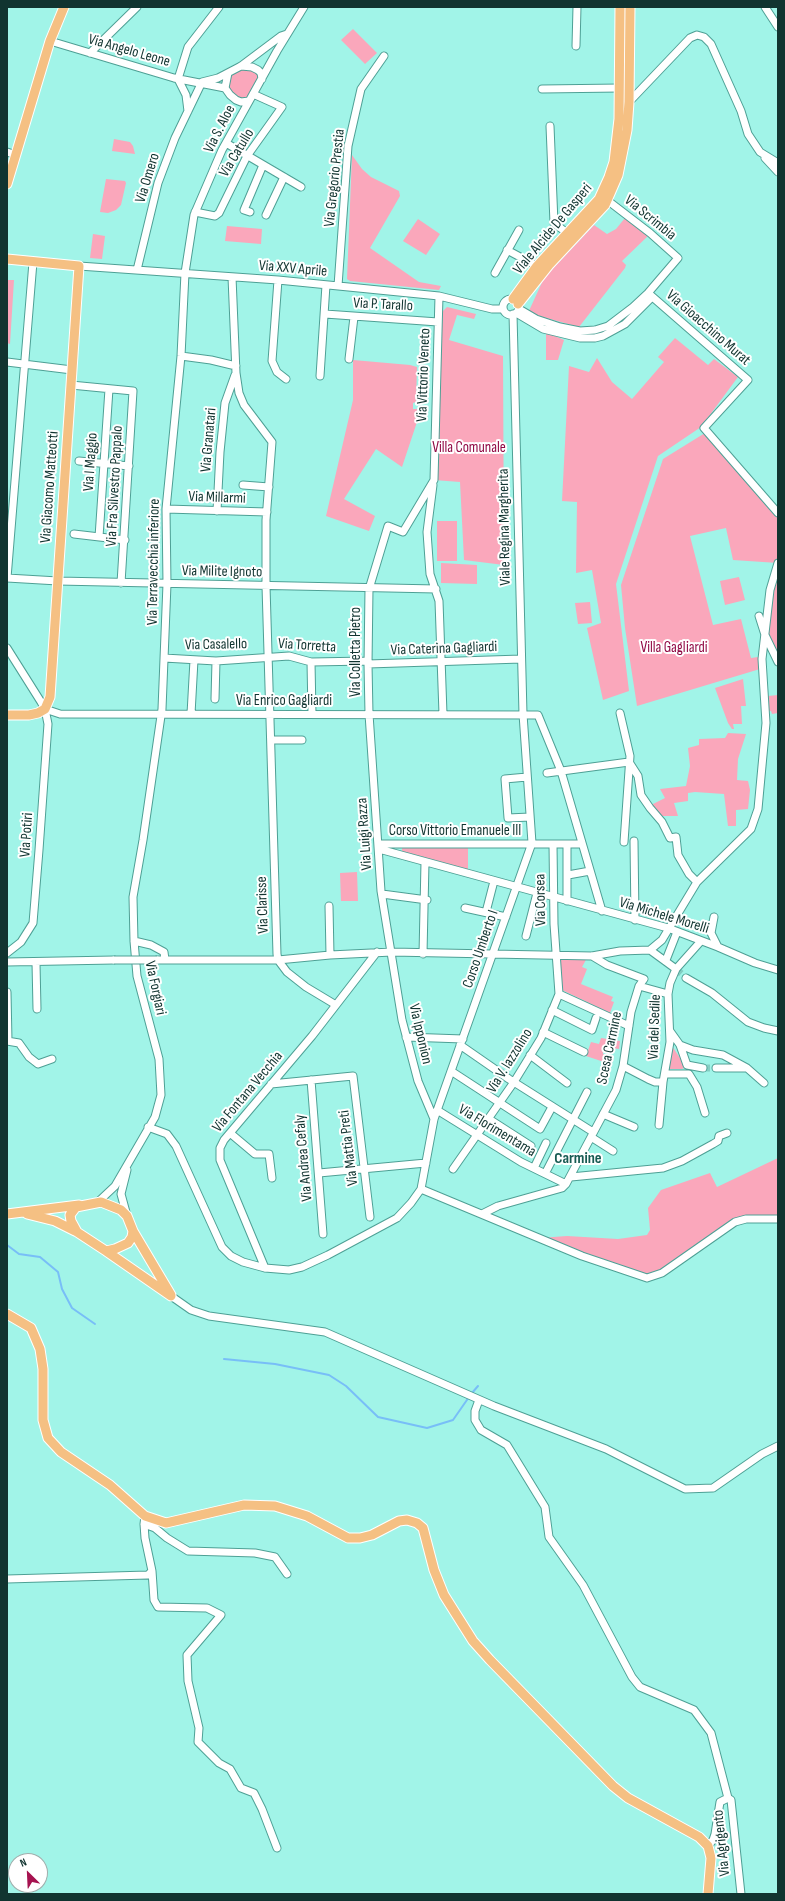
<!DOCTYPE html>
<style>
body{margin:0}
#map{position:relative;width:785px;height:1901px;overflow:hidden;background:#a1f4e8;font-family:"Sofia Sans Condensed",sans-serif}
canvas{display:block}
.frame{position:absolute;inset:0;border:8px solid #113430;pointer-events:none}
.north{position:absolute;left:8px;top:1853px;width:40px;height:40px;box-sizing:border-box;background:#fff;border:1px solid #a0aeac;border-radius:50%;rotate:336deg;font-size:11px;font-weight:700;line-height:16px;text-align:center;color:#113430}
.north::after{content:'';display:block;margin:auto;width:14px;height:18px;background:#a61350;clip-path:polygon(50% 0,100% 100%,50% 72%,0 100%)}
</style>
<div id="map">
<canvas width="785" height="1901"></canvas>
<div class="frame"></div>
<div class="north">N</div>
</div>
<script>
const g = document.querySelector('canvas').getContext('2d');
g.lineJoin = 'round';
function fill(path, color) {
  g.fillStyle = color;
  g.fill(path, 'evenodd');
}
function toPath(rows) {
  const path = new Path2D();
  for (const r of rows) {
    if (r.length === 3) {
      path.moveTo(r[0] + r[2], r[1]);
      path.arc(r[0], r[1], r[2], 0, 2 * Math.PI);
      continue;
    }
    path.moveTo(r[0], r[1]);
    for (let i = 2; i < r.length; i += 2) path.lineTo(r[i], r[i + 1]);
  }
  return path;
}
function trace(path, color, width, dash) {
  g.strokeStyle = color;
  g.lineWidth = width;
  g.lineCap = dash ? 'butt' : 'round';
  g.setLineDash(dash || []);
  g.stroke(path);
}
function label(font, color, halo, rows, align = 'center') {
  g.font = font + ' "Sofia Sans Condensed",sans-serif';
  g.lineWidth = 4;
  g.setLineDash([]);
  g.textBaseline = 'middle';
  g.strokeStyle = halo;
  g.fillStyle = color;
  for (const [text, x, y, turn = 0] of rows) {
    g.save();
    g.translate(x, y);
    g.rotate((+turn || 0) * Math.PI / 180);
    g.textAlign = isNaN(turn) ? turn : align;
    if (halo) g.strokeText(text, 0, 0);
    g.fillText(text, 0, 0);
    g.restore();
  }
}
const green = toPath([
 [353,29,377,53,365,64,341,40],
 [241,66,261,73,249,101,236,100,225,84,228,73],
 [114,139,130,142,133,146,135,154,112,151],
 [352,155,362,169,371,177,399,191,400,196,370,248,419,282,441,286,439,290,350,281,347,279],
 [106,179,125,181,126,183,121,205,116,210,108,213,100,212],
 [625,218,649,235,622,261,626,265,625,268,579,327,528,313,544,278,594,225,607,234,616,229],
 [418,219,440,234,426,255,403,241],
 [227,226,262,229,261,244,225,241],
 [93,234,105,236,102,259,90,258],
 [7,280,14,280,10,344,7,343],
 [447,307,476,314,474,319,457,315,449,340,503,356,504,565,464,560,460,482,434,480,441,337,443,311],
 [546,332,564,340,558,360,546,360],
 [675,338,708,365,714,359,738,377,701,427,658,456,616,584,629,691,603,700,587,628,601,623,592,570,576,573,577,502,562,501,569,366,589,372,597,358,612,382,632,399,664,362,658,357],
 [353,360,410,365,417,367,416,402,413,403,413,409,417,409,417,422,402,467,376,449,344,499,375,516,369,531,326,516,353,400],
 [705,433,778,518,778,662,765,635,778,563,733,560,726,528,690,536,713,625,741,619,751,658,758,657,760,669,637,706,625,628,621,585,663,459],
 [437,521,457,521,457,561,437,561],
 [441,563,477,565,477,584,441,583],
 [739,577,745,600,725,605,720,581],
 [590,602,592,623,578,624,575,603],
 [743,679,746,706,741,706,742,724,733,724,734,729,732,729,728,723,715,688],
 [778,695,778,713,772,714,771,711,768,711,768,696],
 [728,733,746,734,738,759,737,780,748,781,750,790,748,809,736,810,736,826,728,826,724,794,695,792,688,793,688,801,674,803,678,816,661,816,651,805,665,798,660,789,686,786,690,766,688,748,699,745,699,739,725,738],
 [402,848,468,848,468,871,402,852],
 [357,872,358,901,341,901,340,873],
 [559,958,587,958,582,967,587,969,581,984,613,997,611,1001,614,1002,610,1013,562,990],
 [601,1038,620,1041,619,1049,604,1047,603,1054,613,1056,613,1061,610,1064,586,1056,591,1042,599,1044],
 [672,1046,686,1067,682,1069,669,1069],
 [778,1158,778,1219,746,1219,654,1277,540,1238,567,1236,618,1239,647,1235,650,1230,648,1208,661,1190,710,1173,717,1187]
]);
const stream = toPath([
 [7,1245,19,1254,40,1257,58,1272,62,1289,72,1308,95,1324],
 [224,1359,275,1364,329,1375,346,1386,378,1417,427,1428,453,1420,469,1397],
 [472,1393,478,1386]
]);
const minorTunnel = toPath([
 [676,969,686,978],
 [703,1068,716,1068]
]);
const minor = toPath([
 [765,7,778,27],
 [50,41,174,78,225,88],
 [576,46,577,7],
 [90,53,137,7],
 [241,66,252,67,258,70,261,73,262,79],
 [228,73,225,88,230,95,236,100,241,102,249,101],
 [542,89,620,88],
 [629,102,690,38,697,35,704,37,711,44,741,111,748,134,760,152,778,163],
 [188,111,186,95,178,79,188,47,219,7],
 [550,126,554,223,567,233],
 [226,143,301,187],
 [7,152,16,155],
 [765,158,778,172],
 [195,212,215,216,219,213,247,156,282,107,253,94],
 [250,212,244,210,263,165],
 [266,215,284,177],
 [507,250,537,266],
 [79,266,278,280,439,296,492,309,503,309],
 [137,270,158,183,175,138,202,82,218,78,241,66,281,36,287,34],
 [495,273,519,230],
 [232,277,236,373,239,393,244,405,272,442,266,520,266,586,277,954,278,960,287,972,306,987,336,1005],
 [278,280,272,361,277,372,286,379],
 [338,286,348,146,361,89,384,56],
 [648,293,748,380,704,428,778,513],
 [511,307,8],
 [519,309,536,319,560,327,580,331,595,330,608,326,633,307,648,293,678,258,650,233,607,200],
 [516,313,543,329,580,338,595,338,603,336,625,324,652,297],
 [325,314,438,322],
 [181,356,211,360,236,366],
 [349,359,354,317],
 [7,362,72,370],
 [320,376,326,285],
 [71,385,133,391,121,583],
 [79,461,129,466],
 [243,485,269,487],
 [433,485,427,532,430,574,439,601,443,714],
 [166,509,267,512],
 [217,511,220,452,225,403,235,375],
 [74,534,125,540],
 [99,537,109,389],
 [7,578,58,581,436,589],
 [7,578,33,262],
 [759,616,765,635,778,662],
 [7,648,41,702,45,709,48,724,39,850,33,923,21,942,7,953],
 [164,658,216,661,289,656,311,662,368,661],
 [311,662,312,714],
 [368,664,521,659],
 [215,699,216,661],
 [45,709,60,714,538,715,561,771,602,911],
 [620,713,630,756,624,842],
 [191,714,194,660],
 [271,740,302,740],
 [629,762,638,776,641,795,650,808,662,822,670,838,676,837,678,855,689,874,697,882],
 [547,773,629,762],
 [527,777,505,779,508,818,530,817],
 [634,841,635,920],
 [379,844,582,844],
 [567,844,567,901],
 [379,849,668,928,718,947,755,963,778,970],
 [568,875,590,871],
 [382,894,427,900],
 [329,906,330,955],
 [465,908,506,917],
 [486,912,494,881],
 [714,917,711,933,718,947],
 [526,936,537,893],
 [134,941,151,945,164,952,165,960],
 [650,950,662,940,697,882,751,829,758,809,766,723,762,659,770,590,778,563],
 [423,954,425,862],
 [157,960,278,960,330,955,392,952,592,956,620,951,650,950,676,969],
 [666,960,677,932],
 [7,962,114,960],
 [36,963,37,1009],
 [686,978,712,993,748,1022,764,1028,778,1031],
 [639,986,668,994],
 [7,992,8,1041],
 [559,994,629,1026],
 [552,1010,592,1030,596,1018],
 [670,1031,680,1045,693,1050,723,1055,747,1068,764,1083],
 [543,1032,584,1052],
 [406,1037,463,1039],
 [7,1041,19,1043,29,1057,38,1064,52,1059],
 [460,1045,509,1079,593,1132],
 [680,1045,687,1065,703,1068],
 [530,1055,567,1083],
 [623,1066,648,1079,655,1082,663,1082],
 [716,1068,746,1068],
 [451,1071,540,1129,552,1107],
 [666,1074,689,1074,697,1087,705,1113],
 [311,1080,323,1234],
 [271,1084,353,1076,370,1217],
 [437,1110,521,1162,566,1184],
 [603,1114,634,1127],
 [434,1119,418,1081,402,1020,381,891,369,714,368,664,369,589,388,526,403,532,434,480,439,296],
 [489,1119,531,1146],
 [659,1125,663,1082,670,1042,668,994,670,983,676,969,701,941],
 [148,1127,167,1134,176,1146,222,1247,231,1256,243,1262,265,1268,289,1270,302,1267,328,1255,397,1218,411,1203,421,1189,434,1119,532,843,523,714,513,314],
 [230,1133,255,1154,269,1154,272,1178],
 [591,1137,613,1151],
 [534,1168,546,1143],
 [453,1169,514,1082,541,1038,559,994,554,924,553,844],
 [127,1170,121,1194,127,1216],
 [547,1170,587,1092],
 [319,1173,426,1163],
 [571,1177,663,1168,682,1161,713,1144,718,1141,719,1136,727,1133],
 [421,1189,582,1256,647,1278,662,1273,735,1222,746,1219,778,1219],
 [98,1202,115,1186,155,1117,161,1095,159,1059,137,976,134,941,133,897,143,840,162,709,167,584,166,509,181,356,185,273,194,215,222,150,277,51,304,7],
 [482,1214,498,1206,562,1188,566,1184,616,1090,623,1066,631,1012,639,986,644,979,607,965,592,956],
 [265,1268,220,1160,220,1148,224,1140,312,1036,377,952],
 [171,1296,191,1310,209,1316,325,1332,494,1406,606,1449,685,1489,713,1488,762,1454,778,1446],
 [479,1400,475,1411,475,1420,481,1430,507,1445,545,1507,549,1537,583,1585,632,1677,640,1687,694,1710,711,1733,728,1798],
 [144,1524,155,1528,167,1538,188,1551,255,1553,275,1557,287,1574],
 [152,1571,154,1600,158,1607,207,1608,221,1615,187,1655,188,1681,199,1728,198,1742,219,1763,230,1769,241,1788,254,1793,262,1809,277,1848],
 [7,1579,148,1575,152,1571,145,1538,144,1524,145,1516],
 [708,1846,713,1840,715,1834,720,1802,728,1798,731,1800,741,1894]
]);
const major = toPath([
 [7,184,50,41,64,7],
 [7,259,79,266,50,697,45,709,38,713,29,715,7,715],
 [513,299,537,266,599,199,609,177,614,162,619,119,620,7],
 [518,304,549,265,605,205,618,175,627,130,629,102,630,7],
 [101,1202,121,1210,127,1216,133,1231,132,1237,128,1243,115,1249,106,1251,77,1232,71,1221,70,1215,76,1207,101,1202],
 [7,1214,79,1205],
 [27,1214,55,1221,75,1231],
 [133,1231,171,1295],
 [106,1251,171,1296],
 [7,1314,31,1328,40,1349,43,1369,43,1420,48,1438,61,1452,110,1485,145,1516,166,1523,244,1505,275,1506,307,1516,348,1538,360,1538,372,1535,399,1521,407,1520,417,1523,423,1528,434,1570,444,1595,473,1641,490,1660,613,1786,628,1798,699,1837,708,1846,711,1858,708,1894]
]);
const minorBridge = toPath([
 [114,960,157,960]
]);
const streetNames = [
 ["Via Angelo Leone",129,51,16],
 ["Via S. Aloe",220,129,-63],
 ["Via Catullo",237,153,-59],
 ["Via Omero",148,178,-73],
 ["Via Gregorio Prestia",335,178,-84],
 ["Via Scrimbia",650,218,39],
 ["Viale Alcide De Gasperi",553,229,-50],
 ["Via XXV Aprile",293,269,5],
 ["Via P. Tarallo",383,305,3],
 ["Via Gioacchino Murat",708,328,41],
 ["Via Vittorio Veneto",424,375,-88],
 ["Via Granatari",209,440,-85],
 ["Via I Maggio",91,462,-86],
 ["Via Fra Silvestro Pappalo",115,486,-87],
 ["Via Giacomo Matteotti",50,487,-86],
 ["Via Millarmi",217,498,2],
 ["Viale Regina Margherita",505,527,-91],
 ["Via Terravecchia inferiore",154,562,-89],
 ["Via Milite Ignoto",222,572,1],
 ["Via Casalello",216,645,-1],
 ["Via Torretta",307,646,4],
 ["Via Caterina Gagliardi",444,649,-2],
 ["Via Colletta Pietro",356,652,-90],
 ["Via Enrico Gagliardi",284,701],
 ["Corso Vittorio Emanuele III",455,831],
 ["Via Luigi Razza",365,834,-94],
 ["Via Potiri",27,835,-86],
 ["Via Corsea",541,900,-91],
 ["Via Clarisse",263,905,-92],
 ["Via Michele Morelli",664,916,17],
 ["Corso Umberto I",481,949,-71],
 ["Via Forgiari",155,988,78],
 ["Via del Sedile",655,1027,-88],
 ["Via Ipponion",420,1034,77],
 ["Scesa Carmine",610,1048,-78],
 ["Via V. Iazzolino",510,1061,-58],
 ["Via Fontana Vecchia",248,1092,-50],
 ["Via Florimentama",497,1131,31],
 ["Via Mattia Preti",349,1148,-97],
 ["Via Andrea Cefaly",304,1158,-95],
 ["Via Agrigento",722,1843,-96]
];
const parkNames = [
 ["Villa Comunale",469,448],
 ["Villa Gagliardi",674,648]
];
const neighbourhoodNames = [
 ["Carmine",578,1159]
];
fill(green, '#faa7bb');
trace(stream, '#78bef7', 2);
trace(minorTunnel, '#84cec3', 7, [7, 3.5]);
trace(minor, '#4ea095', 9);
trace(major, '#fff', 11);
trace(minor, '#fff', 7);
trace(major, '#f5c083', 9);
trace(minorBridge, '#4ea095', 9, []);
trace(minorBridge, '#fff', 7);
label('15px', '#113430', '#fff', streetNames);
label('15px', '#900944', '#fff', parkNames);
label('bold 16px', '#185b53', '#fff', neighbourhoodNames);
</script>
